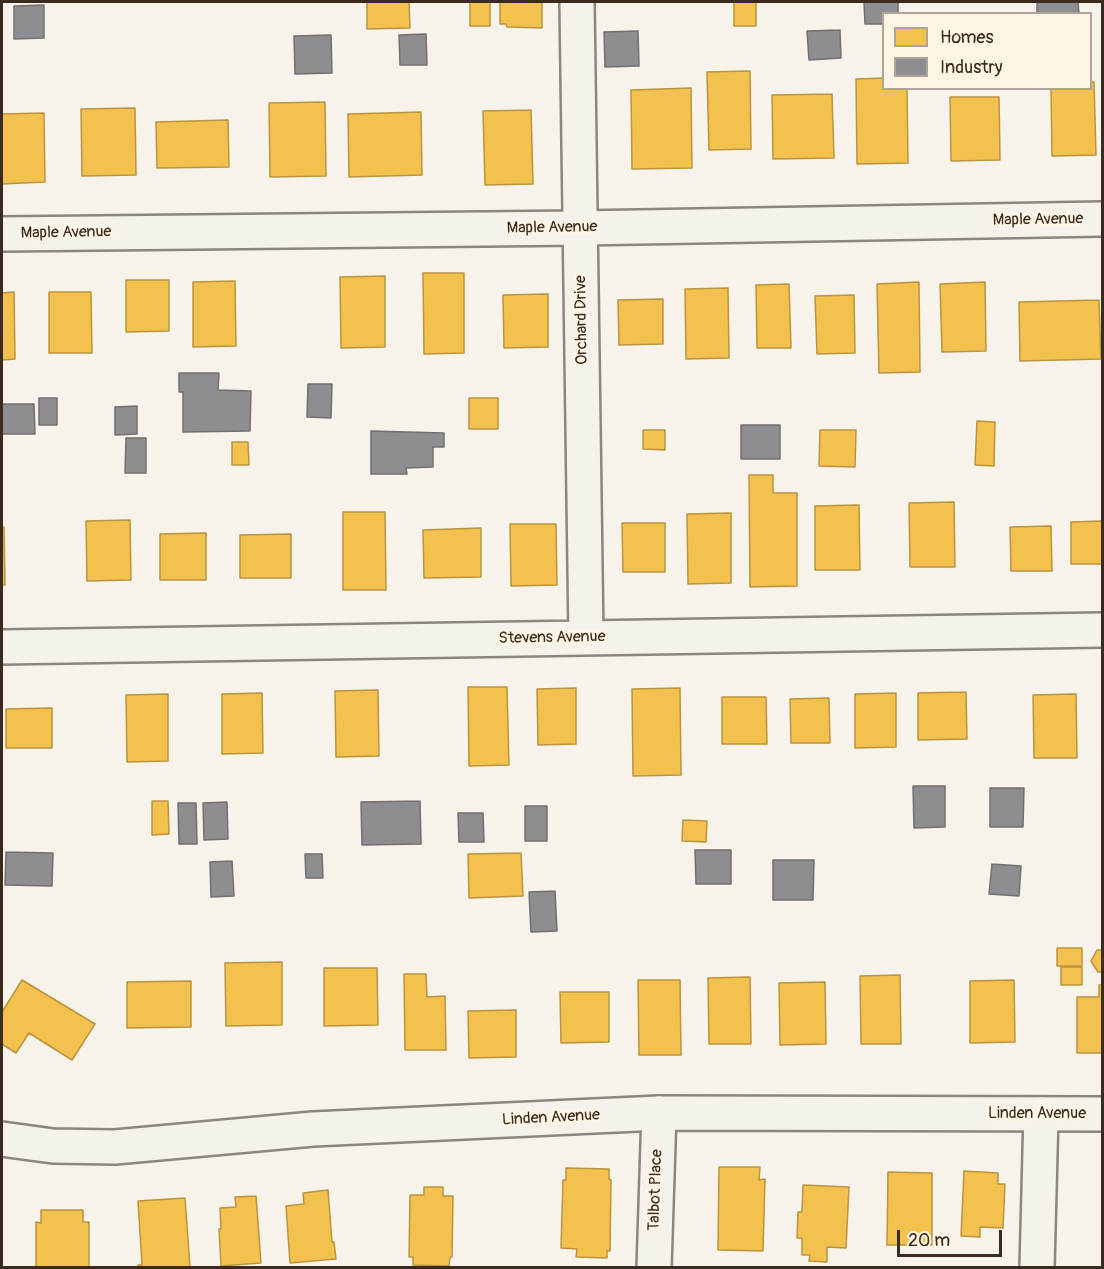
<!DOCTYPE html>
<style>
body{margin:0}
#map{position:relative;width:1104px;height:1269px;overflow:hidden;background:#f7f3ea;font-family:Pangolin,sans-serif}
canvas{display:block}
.frame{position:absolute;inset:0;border:3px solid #3b2a1e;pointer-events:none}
.legend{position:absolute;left:882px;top:12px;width:210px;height:78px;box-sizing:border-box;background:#fcf5e5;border:2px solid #afa495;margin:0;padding:8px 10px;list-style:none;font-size:18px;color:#3b2a1e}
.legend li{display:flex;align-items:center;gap:12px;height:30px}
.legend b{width:30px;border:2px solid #afa495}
.scale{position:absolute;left:897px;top:1230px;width:105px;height:27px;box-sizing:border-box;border:3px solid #3b2a1e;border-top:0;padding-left:8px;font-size:18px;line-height:21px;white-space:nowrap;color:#3b2a1e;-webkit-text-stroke:4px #fcf5e5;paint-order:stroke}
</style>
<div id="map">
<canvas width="1104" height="1269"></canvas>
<div class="frame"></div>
<ul class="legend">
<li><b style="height:16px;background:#f2c14e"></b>Homes</li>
<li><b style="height:16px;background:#8d8d92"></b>Industry</li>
</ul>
<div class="scale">20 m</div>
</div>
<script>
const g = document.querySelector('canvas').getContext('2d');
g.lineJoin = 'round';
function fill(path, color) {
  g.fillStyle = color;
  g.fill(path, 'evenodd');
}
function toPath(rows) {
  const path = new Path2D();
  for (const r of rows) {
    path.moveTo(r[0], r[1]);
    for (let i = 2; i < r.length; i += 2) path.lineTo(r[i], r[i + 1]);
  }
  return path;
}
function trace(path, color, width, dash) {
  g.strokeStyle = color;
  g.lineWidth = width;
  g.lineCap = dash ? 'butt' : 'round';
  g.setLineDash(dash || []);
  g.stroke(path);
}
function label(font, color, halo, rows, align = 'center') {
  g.font = font + ' Pangolin,sans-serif';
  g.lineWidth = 6;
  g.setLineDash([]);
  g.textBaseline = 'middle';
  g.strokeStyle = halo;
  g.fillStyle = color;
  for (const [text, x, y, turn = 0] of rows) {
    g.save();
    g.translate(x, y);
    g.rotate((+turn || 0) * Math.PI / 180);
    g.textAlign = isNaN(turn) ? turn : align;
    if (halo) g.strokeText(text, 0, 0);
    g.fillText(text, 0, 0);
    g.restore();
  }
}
const homes = toPath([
 [367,2,409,2,410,28,367,29,367,2],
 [470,2,490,2,490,26,470,26,470,2],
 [500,2,542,2,542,28,507,27,506,24,500,24,500,2],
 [734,2,756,2,756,26,734,26,734,2],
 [750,71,751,149,709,150,707,72,750,71],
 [884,78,884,88,907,88,908,163,857,164,856,79,884,78],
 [1090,82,1094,82,1096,155,1052,156,1051,88,1090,88,1090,82],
 [691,88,692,168,632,169,631,90,691,88],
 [832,94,834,158,773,159,772,95,832,94],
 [950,97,999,97,1000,160,951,161,950,97],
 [325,102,326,176,270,177,269,103,325,102],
 [135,108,136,175,82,176,81,109,135,108],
 [531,110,533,184,485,185,483,111,531,110],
 [421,112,422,175,349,177,348,114,421,112],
 [44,113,45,182,2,184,2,114,44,113],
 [228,120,229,167,157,168,156,122,228,120],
 [423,273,464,273,464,353,424,354,423,273],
 [385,276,385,347,341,348,340,277,385,276],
 [126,280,169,280,169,331,126,332,126,280],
 [235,281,236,346,193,347,193,282,235,281],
 [919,282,920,372,879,373,877,284,919,282],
 [985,282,986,351,942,352,940,284,985,282],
 [789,284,791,348,757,348,756,285,789,284],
 [728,288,729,358,686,359,685,289,728,288],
 [14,292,15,359,2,360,2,293,14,292],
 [49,292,91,292,92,353,49,353,49,292],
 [548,294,548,347,504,348,503,295,548,294],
 [854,295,855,353,817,354,815,296,854,295],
 [663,299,663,344,619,345,618,300,663,299],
 [1099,300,1101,359,1020,361,1019,302,1099,300],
 [469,398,498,398,498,429,469,429,469,398],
 [977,421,995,422,994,466,975,465,977,421],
 [643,430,665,430,665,450,643,449,643,430],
 [820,430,856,430,855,467,819,466,820,430],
 [232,442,248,442,249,465,232,465,232,442],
 [749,475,773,475,773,493,797,493,797,586,750,587,749,475],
 [954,502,955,567,910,567,909,503,954,502],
 [859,505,860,570,815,570,815,506,859,505],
 [343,512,385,512,386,590,343,590,343,512],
 [731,513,731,583,688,584,687,514,731,513],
 [130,520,131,580,87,581,86,521,130,520],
 [1102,521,1102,564,1071,564,1071,522,1102,521],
 [622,523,665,523,665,572,623,572,622,523],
 [510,524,556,524,557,585,511,586,510,524],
 [1051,526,1052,571,1011,571,1010,527,1051,526],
 [2,527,4,527,5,585,2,585,2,527],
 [481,528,481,577,424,578,423,530,481,528],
 [206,533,206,580,160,580,160,534,206,533],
 [291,534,291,578,240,578,240,535,291,534],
 [468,687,507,687,509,765,469,766,468,687],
 [576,688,576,744,538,745,537,689,576,688],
 [680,688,681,775,633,776,632,689,680,688],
 [378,690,379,756,336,757,335,691,378,690],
 [966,692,967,739,918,740,918,693,966,692],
 [262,693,263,753,222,754,222,694,262,693],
 [896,693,896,747,855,748,855,694,896,693],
 [168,694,168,761,127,762,126,695,168,694],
 [1076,694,1077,758,1034,758,1033,695,1076,694],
 [722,697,766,697,767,744,722,744,722,697],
 [829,698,830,743,791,743,790,699,829,698],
 [52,708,52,748,6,748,6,709,52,708],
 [152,801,168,801,169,834,152,835,152,801],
 [683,820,707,821,706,842,682,841,683,820],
 [521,853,523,896,469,898,468,854,521,853],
 [1057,948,1082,948,1082,966,1057,966,1057,948],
 [1097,950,1102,950,1102,972,1098,972,1091,961,1097,950],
 [282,962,282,1025,226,1026,225,963,282,962],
 [1061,967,1082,967,1082,985,1061,985,1061,967],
 [324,968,377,968,378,1025,324,1026,324,968],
 [404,974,426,974,427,997,445,996,446,1050,405,1050,404,974],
 [900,975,901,1044,861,1044,860,976,900,975],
 [750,977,751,1044,709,1044,708,978,750,977],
 [22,980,95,1024,72,1060,29,1033,16,1053,2,1044,2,1012,22,980],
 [638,980,680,980,681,1055,639,1055,638,980],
 [1014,980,1015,1042,970,1043,970,981,1014,980],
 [191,981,191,1027,127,1028,127,982,191,981],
 [825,982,826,1044,780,1045,779,983,825,982],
 [1099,985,1102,985,1102,1053,1077,1053,1077,997,1099,997,1099,985],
 [560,992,609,992,609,1042,561,1043,560,992],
 [516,1010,516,1057,469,1058,468,1011,516,1010],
 [719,1167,760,1167,759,1180,765,1179,763,1251,718,1250,719,1167],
 [566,1168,609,1169,609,1179,611,1180,610,1251,607,1251,607,1258,576,1257,577,1249,561,1248,563,1180,566,1180,566,1168],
 [964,1171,998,1173,998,1184,1005,1184,1003,1228,980,1227,980,1237,961,1236,964,1171],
 [888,1172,932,1173,932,1245,887,1245,888,1172],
 [803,1185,849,1187,846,1248,827,1247,827,1262,809,1261,810,1255,802,1255,802,1238,797,1238,798,1212,802,1212,803,1185],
 [424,1187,443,1187,443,1196,453,1196,452,1257,450,1257,449,1266,413,1265,413,1257,409,1257,410,1195,424,1195,424,1187],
 [328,1190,332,1242,334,1242,336,1259,290,1263,286,1206,304,1204,303,1193,328,1190],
 [256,1196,261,1263,221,1266,219,1229,221,1229,220,1208,236,1207,235,1197,256,1196],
 [185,1198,190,1267,139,1268,138,1265,142,1265,138,1201,185,1198],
 [41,1210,83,1210,83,1222,89,1222,89,1268,36,1268,36,1222,41,1223,41,1210]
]);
const industry = toPath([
 [864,2,898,2,898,14,884,14,884,24,865,24,864,2],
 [1037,2,1078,2,1079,14,1037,14,1037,2],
 [44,5,44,38,14,39,14,6,44,5],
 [840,30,841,58,809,60,807,31,840,30],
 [638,31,639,66,605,67,604,32,638,31],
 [426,34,427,65,400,65,399,35,426,34],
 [331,35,332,73,295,74,294,36,331,35],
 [179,373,219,373,218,390,251,391,250,431,183,432,183,392,179,392,179,373],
 [308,384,332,384,331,418,307,417,308,384],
 [39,398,57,398,57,425,39,425,39,398],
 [2,404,34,404,35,434,2,434,2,404],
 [137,406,137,434,115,435,115,407,137,406],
 [741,425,780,425,780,459,741,459,741,425],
 [371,431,444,433,444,447,433,447,433,467,406,468,407,474,371,474,371,431],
 [126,438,146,438,146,473,125,473,126,438],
 [913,786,945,786,945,827,914,828,913,786],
 [990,788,1024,788,1023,827,990,827,990,788],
 [420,801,421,844,362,845,361,802,420,801],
 [227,802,228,839,204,840,203,803,227,802],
 [178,803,196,803,197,844,179,844,178,803],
 [525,806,547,806,547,841,525,841,525,806],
 [458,813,483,813,484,842,459,842,458,813],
 [695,850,731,850,731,884,696,884,695,850],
 [6,852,53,853,52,886,5,885,6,852],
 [305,854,322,854,323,878,306,878,305,854],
 [773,860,814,860,813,900,773,900,773,860],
 [232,861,234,896,211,897,210,862,232,861],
 [992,864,1021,866,1019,896,989,894,992,864],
 [555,891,557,931,531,932,529,892,555,891]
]);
const minor = toPath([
 [577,2,586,638],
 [2,234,580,228,1102,219],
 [2,647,1102,630],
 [654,1268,659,1113],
 [1037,1268,1041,1114]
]);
const tertiary = toPath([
 [2,1139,53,1146,115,1147,313,1129,659,1113,1102,1114]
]);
const streetNames = [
 ["Maple Avenue",1038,220,-1],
 ["Maple Avenue",552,228,-1],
 ["Maple Avenue",66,233,-1],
 ["Orchard Drive",582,320,-91],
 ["Stevens Avenue",552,638,-1],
 ["Linden Avenue",1037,1114],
 ["Linden Avenue",551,1118,-3],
 ["Talbot Place",656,1190,-88]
];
fill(homes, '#f2c14e');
trace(homes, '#bb9440', 1.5);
fill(industry, '#8d8d92');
trace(industry, '#746f6f', 1.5);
trace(minor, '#8b867f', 38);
trace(tertiary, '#8b867f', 38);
trace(minor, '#f5f2ec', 33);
trace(tertiary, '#f5f2ec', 33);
label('16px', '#3b2a1e', '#fcf5e5', streetNames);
</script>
